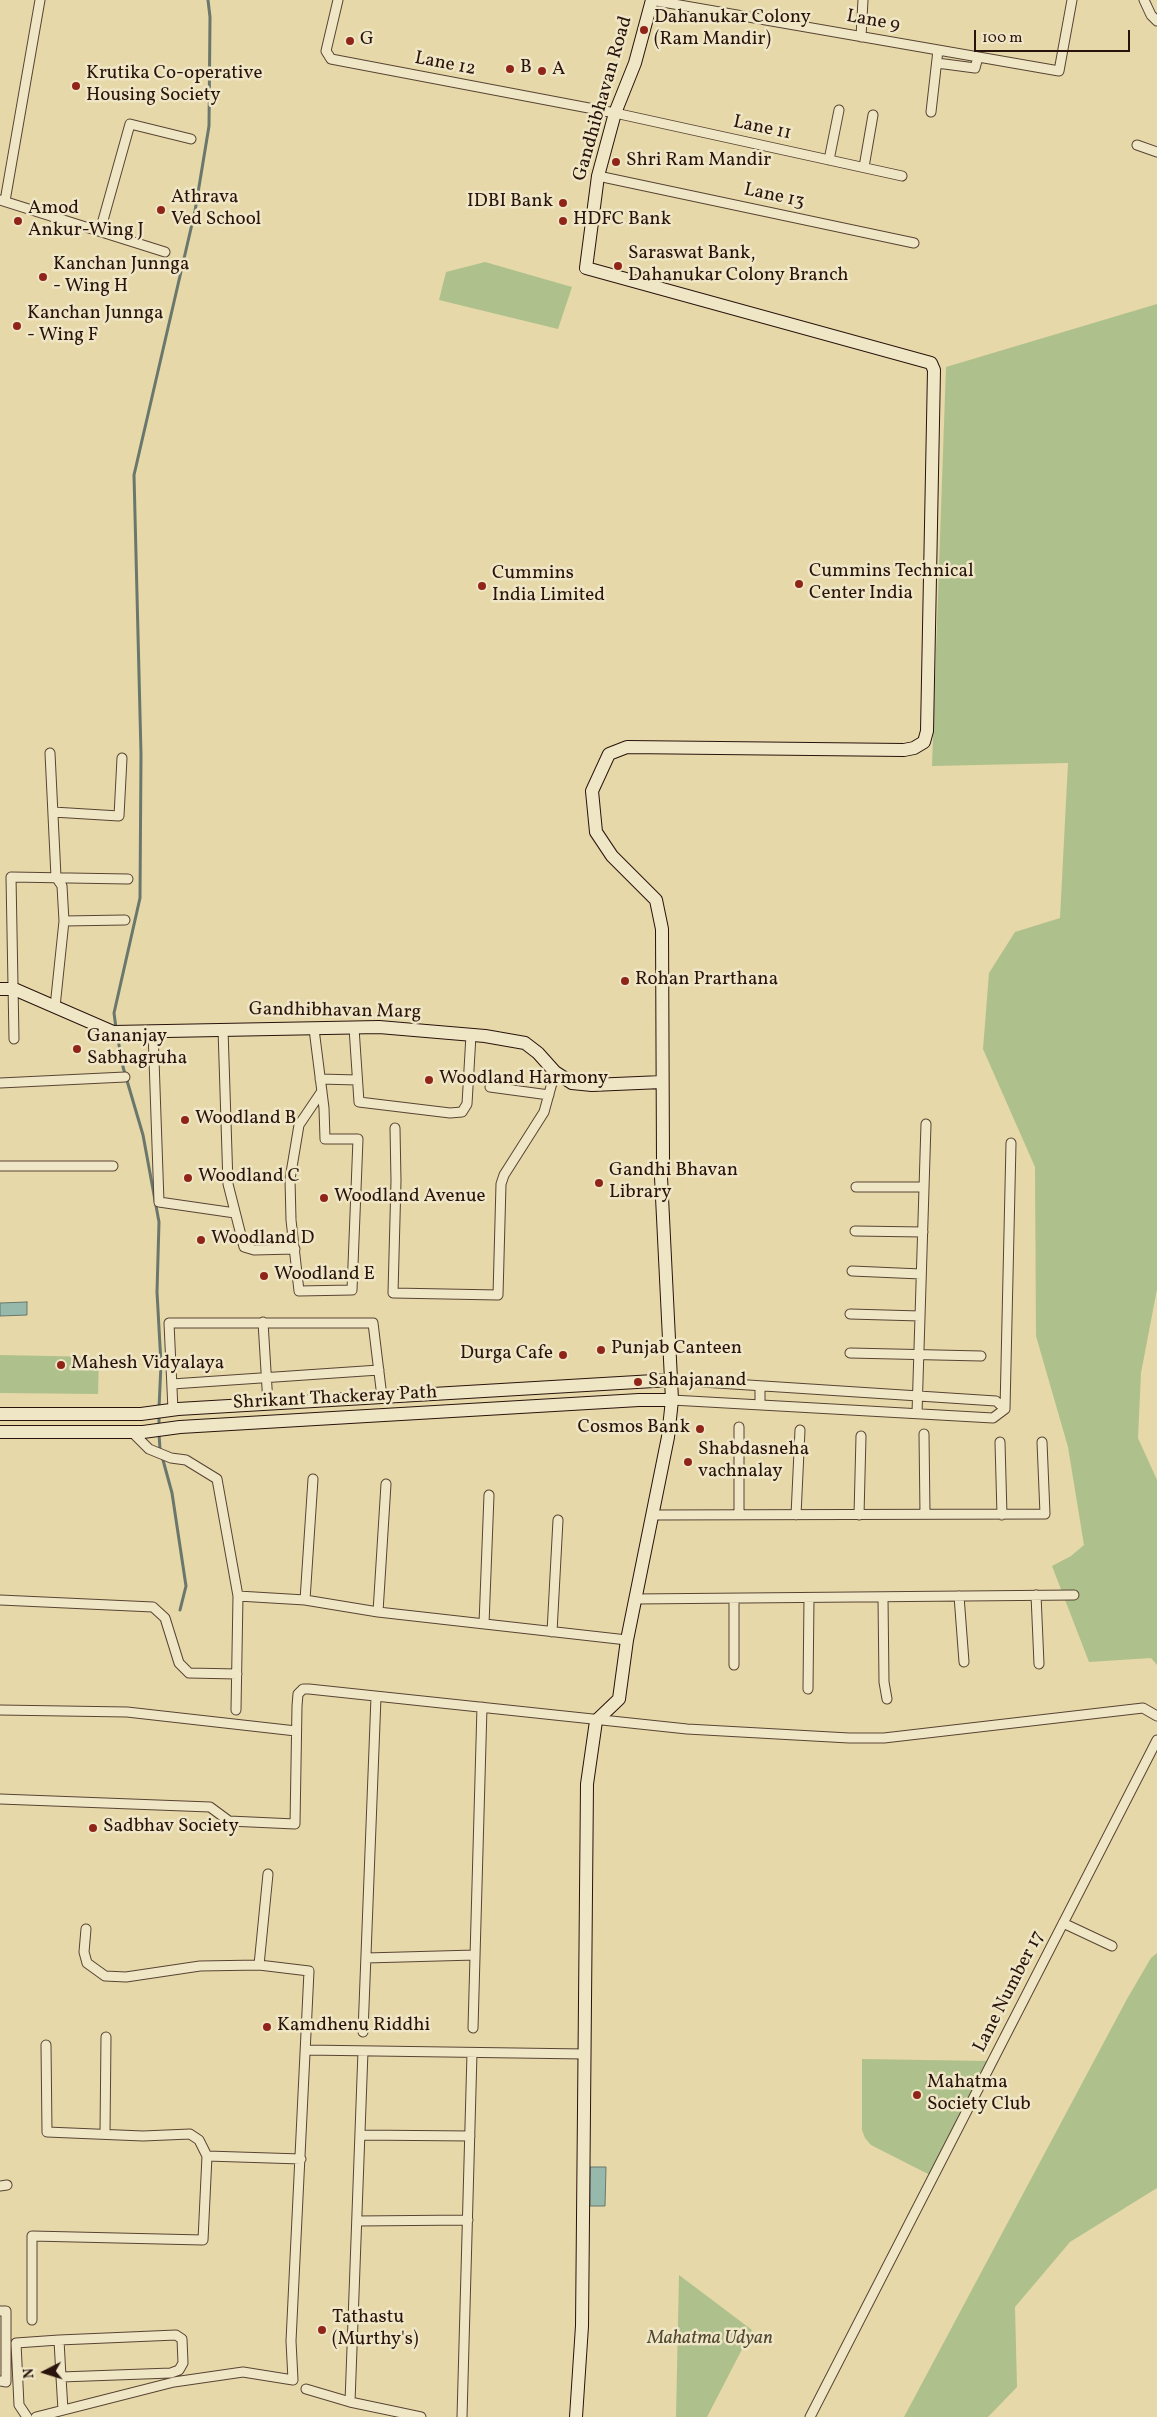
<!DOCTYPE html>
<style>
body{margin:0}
#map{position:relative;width:1157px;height:2417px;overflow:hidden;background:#e6d8a8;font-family:Vollkorn,serif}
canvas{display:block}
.north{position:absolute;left:20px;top:2347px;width:50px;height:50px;-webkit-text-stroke:4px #efe6c6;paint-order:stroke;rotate:265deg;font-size:14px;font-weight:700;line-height:20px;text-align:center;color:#29130c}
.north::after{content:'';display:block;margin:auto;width:18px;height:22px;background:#29130c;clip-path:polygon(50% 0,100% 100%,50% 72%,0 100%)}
.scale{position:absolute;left:974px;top:30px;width:156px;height:22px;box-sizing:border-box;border:2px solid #29130c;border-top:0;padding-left:6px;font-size:15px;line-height:18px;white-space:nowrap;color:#29130c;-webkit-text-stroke:4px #efe6c6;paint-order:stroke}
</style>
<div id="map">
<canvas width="1157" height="2417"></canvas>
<div class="north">N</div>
<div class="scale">100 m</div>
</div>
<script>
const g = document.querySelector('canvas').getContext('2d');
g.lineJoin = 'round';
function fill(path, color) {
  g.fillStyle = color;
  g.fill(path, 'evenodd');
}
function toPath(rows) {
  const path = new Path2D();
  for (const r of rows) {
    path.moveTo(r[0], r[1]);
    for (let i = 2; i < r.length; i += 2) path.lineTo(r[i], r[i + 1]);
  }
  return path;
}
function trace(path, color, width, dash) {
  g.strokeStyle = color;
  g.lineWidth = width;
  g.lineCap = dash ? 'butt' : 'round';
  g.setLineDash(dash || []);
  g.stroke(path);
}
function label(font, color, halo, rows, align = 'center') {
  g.font = font + ' Vollkorn,serif';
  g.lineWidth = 5;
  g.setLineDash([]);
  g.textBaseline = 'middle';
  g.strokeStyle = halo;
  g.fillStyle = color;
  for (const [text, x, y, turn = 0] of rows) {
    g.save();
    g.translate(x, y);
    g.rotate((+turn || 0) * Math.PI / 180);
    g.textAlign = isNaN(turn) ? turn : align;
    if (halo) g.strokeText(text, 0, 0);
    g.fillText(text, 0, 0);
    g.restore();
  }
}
const green = toPath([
 [485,262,572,287,558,329,439,300,446,272],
 [1157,304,1157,1289,1141,1373,1138,1438,1157,1480,1157,1665,1151,1658,1089,1662,1052,1566,1071,1556,1084,1545,1068,1447,1036,1336,1035,1167,983,1049,989,973,1015,932,1060,918,1068,763,932,766,946,367],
 [0,1355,99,1357,98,1394,0,1393],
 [1157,1953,1157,2188,1070,2242,1015,2307,1017,2387,988,2417,904,2417,1127,1999,1151,1958],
 [862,2059,989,2061,930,2175,871,2145,865,2138,862,2130],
 [679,2275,752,2330,707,2417,676,2417]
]);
const water = toPath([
 [27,1302,27,1315,0,1316,0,1303,27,1302],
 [590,2167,606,2167,605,2206,590,2206,590,2167]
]);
const stream = toPath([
 [116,1028,114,1013,140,898,141,754,134,475,195,211,209,126,210,17,208,0],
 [117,1034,123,1067,143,1135,159,1222,157,1292,161,1364,159,1408],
 [159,1414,159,1428],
 [159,1434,160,1449,172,1493,186,1586,180,1610]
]);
const street = toPath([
 [338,0,326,51,331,59,615,113,902,176],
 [651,0,1059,71,1072,0],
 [1144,0,1151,15,1157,21],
 [861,37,863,0],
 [937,63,975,68,978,57],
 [931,112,938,50],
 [1137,145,1157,152],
 [829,160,839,110],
 [864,167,873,115],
 [598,176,914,243],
 [0,200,165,252],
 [5,201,40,0],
 [100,231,130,124,191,139],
 [50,753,56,877,62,886,64,921,55,1007],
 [53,812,119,816,122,758],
 [64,921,125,920],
 [354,1028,359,1102,450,1113,462,1112,467,1104,471,1035],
 [223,1029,228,1184,244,1247,254,1250,295,1249],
 [314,1029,324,1108,325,1139,358,1139,352,1290,299,1291,291,1220,290,1179,299,1125,322,1091],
 [153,1031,159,1202,235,1213],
 [14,1039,11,877,128,879],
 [320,1079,357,1080],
 [0,1083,125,1077],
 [490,1087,549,1095],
 [395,1128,396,1181,393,1293,498,1295,501,1184,504,1175,544,1112,555,1072],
 [0,1166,113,1166],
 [856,1187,924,1187],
 [855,1231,923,1232],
 [852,1271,921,1274],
 [850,1314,920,1316],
 [263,1322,268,1404],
 [850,1353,981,1356],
 [671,1380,996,1401,1005,1409],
 [172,1384,379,1370],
 [760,1386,760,1405],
 [672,1400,993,1418,1005,1409],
 [1005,1409,1011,1143],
 [173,1410,169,1323,373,1323,382,1397],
 [917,1413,926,1124],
 [739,1427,739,1515],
 [132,1432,149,1449,171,1458,186,1460,217,1479,238,1596,236,1710],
 [924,1434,925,1514],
 [1000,1442,1002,1515],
 [652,1515,1045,1514,1042,1442],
 [796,1515,800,1430],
 [859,1515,861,1436],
 [1036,1595,1039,1664],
 [238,1596,305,1600,378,1612,627,1640],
 [959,1596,964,1662],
 [883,1598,884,1682,887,1699],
 [635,1599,1074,1595],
 [734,1599,734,1665],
 [0,1600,153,1607,165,1618,179,1663,189,1673,237,1674],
 [305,1600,313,1479],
 [378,1612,386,1484],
 [484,1624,489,1495],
 [552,1632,558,1520],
 [808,1689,809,1598],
 [0,1710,127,1712,296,1731],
 [0,1799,210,1807,229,1821,295,1824,297,1706,298,1694,303,1689,309,1689,687,1729,849,1738,884,1738,1143,1708,1157,1716],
 [1063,1923,1112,1946],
 [366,1958,475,1955],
 [259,1965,268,1874],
 [473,2028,482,1707],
 [363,2032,376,1697],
 [46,2045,47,2132,143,2136,190,2134,199,2140,207,2156],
 [306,2050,585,2054],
 [105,2133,106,2037],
 [360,2135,470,2136],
 [0,2186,7,2185],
 [357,2221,468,2220],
 [0,2311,6,2311,6,2382,0,2381],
 [32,2320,32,2236,203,2240,207,2156,301,2159],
 [61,2377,171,2373,179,2370,183,2363,182,2339,176,2335,59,2340,61,2377,63,2410],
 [306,2389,350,2402,421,2417],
 [350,2402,363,2051],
 [27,2417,19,2405,16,2343,59,2340],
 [36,2417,174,2382,243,2372,293,2380,291,2341,309,1971,259,1965,200,1966,126,1977,105,1976,87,1963,84,1952,86,1929],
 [462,2417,472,2053],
 [810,2417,1157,1740]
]);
const secondary = toPath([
 [0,989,14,989,113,1032,379,1027,485,1036,525,1043,538,1053,555,1072,572,1083,592,1085,662,1082],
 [0,1414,141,1414,178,1409,671,1380],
 [0,1432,143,1432,180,1427,639,1400,672,1400],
 [576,2417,582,2326,587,1784,596,1721,619,1699,627,1640,668,1437,672,1400,661,1177,663,1163,662,929,656,900,612,856,596,832,592,791,609,754,627,747,904,750,914,748,924,742,927,731,934,370,931,363,586,268,598,176,615,113,635,63,652,0]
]);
const markers = [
 [644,30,5,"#8f2418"],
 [350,41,5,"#8f2418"],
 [510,69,5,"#8f2418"],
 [542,71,5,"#8f2418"],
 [76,86,5,"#8f2418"],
 [616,162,5,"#8f2418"],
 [563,203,5,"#8f2418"],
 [161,210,5,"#8f2418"],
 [18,221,5,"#8f2418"],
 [563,221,5,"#8f2418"],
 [618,266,5,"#8f2418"],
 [43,277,5,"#8f2418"],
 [17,326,5,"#8f2418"],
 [799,584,5,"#8f2418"],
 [482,586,5,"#8f2418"],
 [625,981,5,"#8f2418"],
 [77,1049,5,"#8f2418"],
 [429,1080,5,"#8f2418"],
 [185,1120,5,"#8f2418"],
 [188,1178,5,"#8f2418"],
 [599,1183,5,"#8f2418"],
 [324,1198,5,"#8f2418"],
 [201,1240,5,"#8f2418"],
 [264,1276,5,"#8f2418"],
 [601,1350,5,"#8f2418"],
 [563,1355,5,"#8f2418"],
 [61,1365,5,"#8f2418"],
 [638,1382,5,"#8f2418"],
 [700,1429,5,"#8f2418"],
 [688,1462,5,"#8f2418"],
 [93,1828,5,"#8f2418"],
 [267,2027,5,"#8f2418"],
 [917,2095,5,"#8f2418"],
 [322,2330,5,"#8f2418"]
];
const poiNames = [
 ["Dahanukar Colony",654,19],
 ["(Ram Mandir)",654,41],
 ["G",360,41],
 ["B",520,69],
 ["A",552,71],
 ["Krutika Co-operative",86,75],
 ["Housing Society",86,97],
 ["Shri Ram Mandir",626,162],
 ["Athrava",171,199],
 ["Ved School",171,221],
 ["IDBI Bank",553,203,"right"],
 ["Amod",28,210],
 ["Ankur-Wing J",28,232],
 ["HDFC Bank",573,221],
 ["Saraswat Bank,",628,255],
 ["Dahanukar Colony Branch",628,277],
 ["Kanchan Junnga",53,266],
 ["- Wing H",53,288],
 ["Kanchan Junnga",27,315],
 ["- Wing F",27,337],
 ["Cummins Technical",809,573],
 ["Center India",809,595],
 ["Cummins",492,575],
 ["India Limited",492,597],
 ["Rohan Prarthana",635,981],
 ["Gananjay",87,1038],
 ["Sabhagruha",87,1060],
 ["Woodland Harmony",439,1080],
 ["Woodland B",195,1120],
 ["Gandhi Bhavan",609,1172],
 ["Library",609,1194],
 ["Woodland C",198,1178],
 ["Woodland Avenue",334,1198],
 ["Woodland D",211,1240],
 ["Woodland E",274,1276],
 ["Punjab Canteen",611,1350],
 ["Durga Cafe",553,1355,"right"],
 ["Mahesh Vidyalaya",71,1365],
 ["Sahajanand",648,1382],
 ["Cosmos Bank",690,1429,"right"],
 ["Shabdasneha",698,1451],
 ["vachnalay",698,1473],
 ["Sadbhav Society",103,1828],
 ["Kamdhenu Riddhi",277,2027],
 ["Mahatma",927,2084],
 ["Society Club",927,2106],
 ["Tathastu",332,2319],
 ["(Murthy's)",332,2341]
];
const streetNames = [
 ["Lane 9",873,22,10],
 ["Lane 12",445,65,11],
 ["Gandhibhavan Road",604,99,-74],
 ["Lane 11",762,129,12],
 ["Lane 13",774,197,12],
 ["Gandhibhavan Marg",335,1012,1],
 ["Shrikant Thackeray Path",335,1399,-3],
 ["Lane Number 17",1010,1992,-63]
];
const parkNames = [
 ["Mahatma Udyan",710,2340]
];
fill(green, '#aec08c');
fill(water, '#96b9ac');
trace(water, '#6a776c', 1);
trace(stream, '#6a776c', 3);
trace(street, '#584433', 11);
trace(secondary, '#29130c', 14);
trace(street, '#efe6c6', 9);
trace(secondary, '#efe6c6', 12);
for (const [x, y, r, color] of markers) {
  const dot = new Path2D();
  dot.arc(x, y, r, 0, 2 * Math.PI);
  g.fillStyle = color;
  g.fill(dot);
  trace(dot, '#efe6c6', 2);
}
label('19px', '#29130c', '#efe6c6', poiNames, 'left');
label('19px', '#29130c', '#efe6c6', streetNames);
label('italic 19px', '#514732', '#efe6c6', parkNames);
</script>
